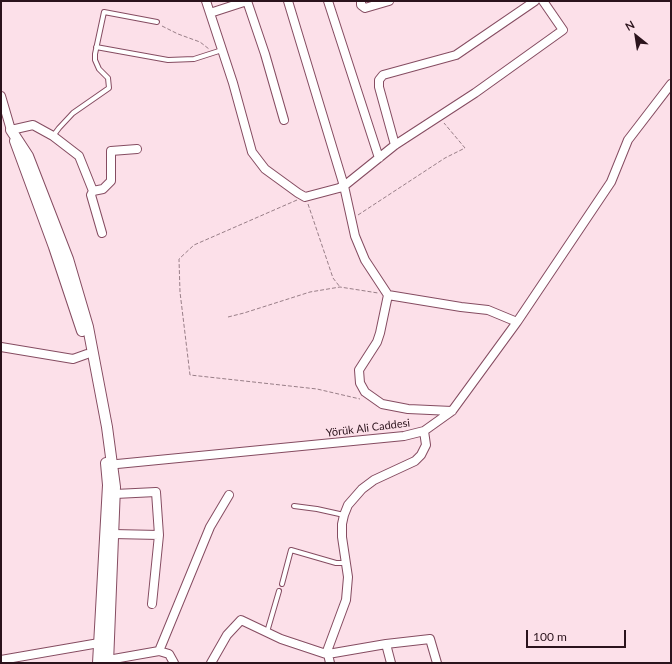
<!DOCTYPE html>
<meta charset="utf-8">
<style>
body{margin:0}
#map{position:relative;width:672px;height:664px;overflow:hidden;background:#fce0e9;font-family:Lato,sans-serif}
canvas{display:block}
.frame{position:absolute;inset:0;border:2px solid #2b131c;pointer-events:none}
.north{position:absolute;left:616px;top:16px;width:40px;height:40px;-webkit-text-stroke:3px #fce0e9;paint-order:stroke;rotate:330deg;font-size:11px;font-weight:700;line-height:16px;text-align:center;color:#2b131c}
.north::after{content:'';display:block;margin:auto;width:14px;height:18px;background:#2b131c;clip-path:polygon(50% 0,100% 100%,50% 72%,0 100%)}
.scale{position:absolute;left:526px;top:630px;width:100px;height:18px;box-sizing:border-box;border:2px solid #2b131c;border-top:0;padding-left:5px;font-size:12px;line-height:14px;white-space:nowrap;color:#2b131c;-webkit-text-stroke:3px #fce0e9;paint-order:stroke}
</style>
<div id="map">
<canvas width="672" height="664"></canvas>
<div class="frame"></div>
<div class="north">N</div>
<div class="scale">100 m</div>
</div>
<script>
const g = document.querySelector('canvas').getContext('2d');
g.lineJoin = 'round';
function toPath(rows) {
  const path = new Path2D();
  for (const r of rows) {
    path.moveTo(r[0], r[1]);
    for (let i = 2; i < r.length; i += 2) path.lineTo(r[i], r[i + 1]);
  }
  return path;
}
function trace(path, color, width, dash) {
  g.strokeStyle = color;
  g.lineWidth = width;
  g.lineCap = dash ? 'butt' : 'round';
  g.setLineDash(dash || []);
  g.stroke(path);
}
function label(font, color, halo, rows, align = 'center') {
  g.font = font + ' Lato,sans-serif';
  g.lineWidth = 3;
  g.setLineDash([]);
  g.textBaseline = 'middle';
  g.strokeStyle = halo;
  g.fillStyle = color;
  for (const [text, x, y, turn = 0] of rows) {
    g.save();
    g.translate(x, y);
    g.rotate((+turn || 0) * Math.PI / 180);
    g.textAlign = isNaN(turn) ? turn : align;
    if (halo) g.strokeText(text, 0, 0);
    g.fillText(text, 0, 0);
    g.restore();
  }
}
const path = toPath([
 [162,26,178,34,200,42,209,49],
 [297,200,194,245,179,259,180,292,190,375,317,389,360,399],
 [308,204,333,278,340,287],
 [358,215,445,158,465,148,444,123],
 [228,317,244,313,310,292,340,287,378,293]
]);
const service = toPath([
 [96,47,168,60,194,59,222,50],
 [53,136,59,128,73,113,109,88,108,78,99,69,95,60,95,54,104,12,157,22],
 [294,506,317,509,344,515],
 [282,584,291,550,336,563,345,563],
 [267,632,279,591]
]);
const minor = toPath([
 [206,1,233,83,252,152,265,169,298,193,305,197,339,188,344,186,395,145,475,93,563,30,543,1],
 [247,1,265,54,284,120],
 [288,1,344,186,355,236,365,260,388,295,380,333,377,342,359,370,360,383,365,392,382,404,408,409,452,411],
 [328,1,379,158],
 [361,1,361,5,365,8,389,1],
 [210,13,247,1],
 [1,96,11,130,33,125,53,136,79,156,93,191,103,189,111,181,111,151,137,149],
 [395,145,379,87,379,80,383,75,456,55,535,1],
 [93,191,91,195,102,233],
 [388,295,461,307,488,310,517,322],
 [1,347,73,359,87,354],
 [424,431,452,411,517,322,611,182,628,140,671,84],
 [107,465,404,436,424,431,426,445,421,455,415,461,374,480,362,489,348,505,344,515,342,524,342,537,348,577,346,600,326,654,328,654,330,663],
 [115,494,156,492,159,535,152,604],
 [113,534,159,535],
 [159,651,210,527,229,495],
 [328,654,386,644],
 [1,660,99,643],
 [108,660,159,651,169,654,174,663],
 [211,663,227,635,241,620,281,639,326,654],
 [391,663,386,644,430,639,437,663]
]);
const tertiary = toPath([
 [11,130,28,156,68,259,88,327,107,427,115,487,108,663],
 [15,141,54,247,82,331],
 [98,663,108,485,106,463]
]);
const streetNames = [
 ["Yörük Ali Caddesi",368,428,-7]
];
trace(service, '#854c61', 6);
trace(minor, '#854c61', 10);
trace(tertiary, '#854c61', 12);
trace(path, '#987e87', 1, [4, 2]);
trace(service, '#fff', 4);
trace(minor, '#fff', 8);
trace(tertiary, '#fff', 10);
label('11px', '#2b131c', '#fce0e9', streetNames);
</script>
